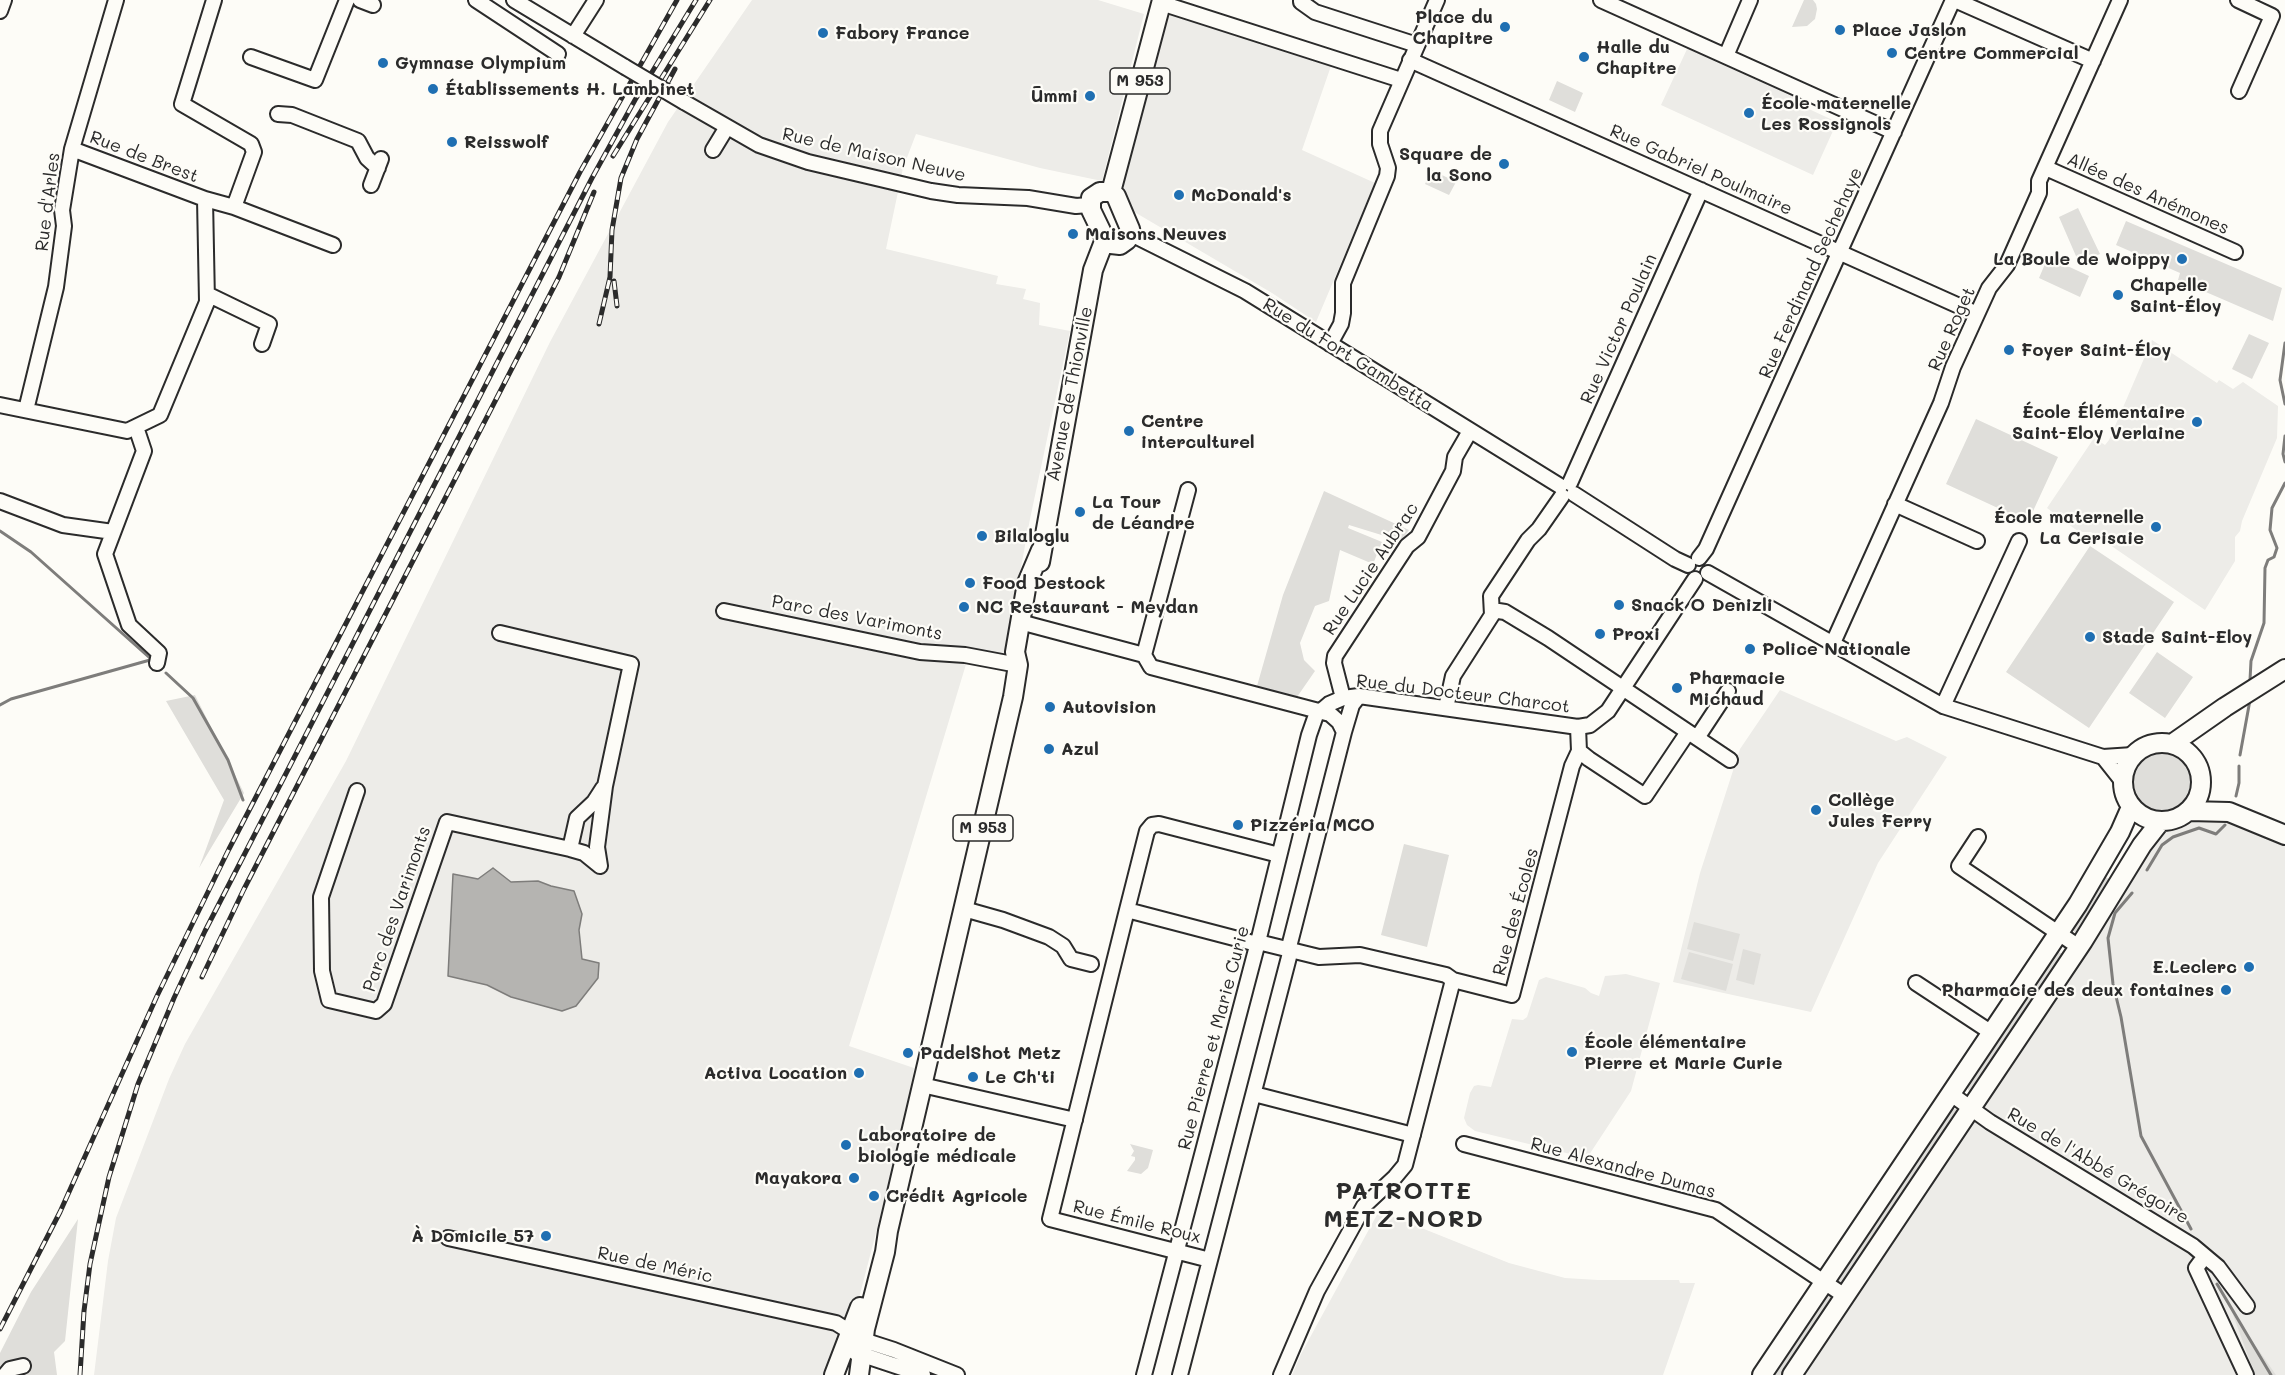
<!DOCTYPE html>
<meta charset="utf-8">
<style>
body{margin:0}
canvas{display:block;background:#fdfcf7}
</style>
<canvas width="2285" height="1375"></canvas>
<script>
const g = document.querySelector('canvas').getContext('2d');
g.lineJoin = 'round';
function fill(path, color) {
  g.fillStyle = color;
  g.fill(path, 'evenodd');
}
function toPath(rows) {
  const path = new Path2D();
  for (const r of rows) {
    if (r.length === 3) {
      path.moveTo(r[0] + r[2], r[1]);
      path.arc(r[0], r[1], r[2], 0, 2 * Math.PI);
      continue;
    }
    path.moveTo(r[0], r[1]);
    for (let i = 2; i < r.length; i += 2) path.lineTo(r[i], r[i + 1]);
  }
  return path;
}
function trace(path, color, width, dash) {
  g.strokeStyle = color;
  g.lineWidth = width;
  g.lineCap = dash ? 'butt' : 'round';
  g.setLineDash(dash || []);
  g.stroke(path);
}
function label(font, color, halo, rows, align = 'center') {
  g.font = font + ' Mali,sans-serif';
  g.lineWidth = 4.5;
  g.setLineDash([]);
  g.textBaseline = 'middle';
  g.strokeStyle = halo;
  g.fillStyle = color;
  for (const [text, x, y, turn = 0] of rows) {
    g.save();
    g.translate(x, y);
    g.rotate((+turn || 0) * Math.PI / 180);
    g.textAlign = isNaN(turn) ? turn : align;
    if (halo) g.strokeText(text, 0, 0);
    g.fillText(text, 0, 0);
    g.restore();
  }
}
const built = toPath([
 [752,0,1098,0,1144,14,1102,181,1040,168,916,134,903,168,886,249,998,276,996,284,1026,289,1023,299,1040,303,1039,325,1070,331,1030,519,1005,653,1000,657,970,651,890,916,849,1046,914,1068,905,1121,859,1298,835,1375,94,1375,108,1261,116,1218,169,1079,185,1044,346,761,550,342,668,122],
 [1167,7,1332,63,1302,150,1375,183,1316,322,1272,293,1131,210,1123,185],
 [1688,47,1797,96,1798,104,1837,122,1813,175,1661,105],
 [2152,340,2217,383,2219,380,2233,389,2243,382,2278,406,2277,438,2242,521,2240,531,2235,537,2235,561,2205,610,2091,532,2079,532,2047,508,2094,438,2105,445,2109,440],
 [1780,690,1896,741,1907,737,1947,757,1878,863,1811,1012,1673,982,1700,873,1740,749],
 [2189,811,2285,835,2285,1375,1792,1375,2168,821],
 [1626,974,1660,983,1631,1091,1587,1158,1475,1131,1467,1125,1464,1118,1470,1093,1474,1086,1478,1085,1491,1087,1512,1019,1523,1020,1527,1017,1539,980,1546,977,1585,988,1591,993,1599,996,1605,976],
 [1379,1211,1509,1263,1565,1278,1598,1280,1679,1280,1680,1283,1695,1283,1663,1375,1292,1375,1301,1354]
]);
const green = toPath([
 [1804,0,1813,0,1816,4,1817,9,1815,19,1807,26,1792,27],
 [1557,81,1583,93,1575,112,1549,100],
 [1432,170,1456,182,1449,195,1425,184],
 [2078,208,2100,254,2079,263,2059,217],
 [2126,221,2282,288,2273,321,2178,280,2180,273,2116,245],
 [2048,257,2089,276,2080,297,2039,278],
 [2249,334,2269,343,2252,379,2232,369],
 [1976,419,2058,457,2028,522,1946,484],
 [1324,491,1409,530,1401,541,1349,525,1348,528,1382,542,1373,564,1340,550,1329,601,1315,606,1300,643,1304,660,1315,671,1297,697,1257,686,1283,595],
 [2090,546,2174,602,2089,728,2006,672],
 [2157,652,2193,677,2165,718,2129,693],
 [195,695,244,793,199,868,224,800,166,701],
 [2161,783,33],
 [1404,844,1449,855,1427,947,1381,935],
 [2103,875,2113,882,2078,933,2074,932,2071,925],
 [1694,922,1740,934,1733,961,1687,949],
 [1743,949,1761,954,1754,985,1736,980],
 [2056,951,2063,954,1971,1092,1968,1090,1968,1084],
 [1689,952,1733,964,1726,991,1681,979],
 [1948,1109,1956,1109,1960,1112,1842,1287,1833,1281],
 [1130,1144,1153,1150,1148,1168,1141,1174,1127,1171,1135,1160,1135,1157,1131,1156,1134,1151],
 [78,1219,65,1341,54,1352,57,1375,0,1375,0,1353,2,1349,31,1292],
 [1825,1293,1833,1299,1786,1375,1768,1375],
 [2232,1312,2276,1375,2255,1375]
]);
const water = toPath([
 [493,868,511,882,538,881,551,886,574,891,582,914,579,930,582,959,599,963,598,978,576,1006,562,1011,511,997,487,985,448,976,453,874,478,879,493,868]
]);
const stream = toPath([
 [2285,343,2280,380,2285,404],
 [2285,436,2283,454,2285,462],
 [0,531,31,552,151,659],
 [166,673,193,698,228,760,243,800],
 [2250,680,2251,661,2264,623,2265,568,2268,560,2274,557,2277,548,2270,530,2272,508,2285,483],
 [0,705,11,699,150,660],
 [2240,755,2250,700],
 [2236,796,2239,783,2239,766],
 [2147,870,2162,845,2173,837,2199,828,2216,834,2225,825],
 [2132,893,2115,913,2108,938,2113,984,2121,1017,2141,1136,2191,1229],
 [2217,1284,2271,1375]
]);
const minor = toPath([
 [214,0,182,104,251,144,254,152,234,207],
 [360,0,373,5],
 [476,0,558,54],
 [514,0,625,67],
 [1301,0,1301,2,1315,12,1417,45],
 [1601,0,1894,132],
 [1955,0,2093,61],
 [2238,0,2272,16,2239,91],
 [1161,3,1401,80],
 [0,11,4,0],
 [573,36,596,0],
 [1726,56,1750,0],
 [251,57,315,80,347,0],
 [1410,60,1977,314],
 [684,102,759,145,808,162,931,191,958,195,1028,198,1076,206,1089,205],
 [278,114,292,115,358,141,367,158,378,168],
 [713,150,727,127],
 [2046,168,2235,252],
 [371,185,381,159],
 [205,199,234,207,333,245],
 [1131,234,1245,291,1560,486],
 [207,294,269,324,262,344],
 [1330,344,1341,324,1343,313,1343,283,1387,176,1388,168,1380,144,1380,131,1437,0],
 [0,405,127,431,160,415,207,302,205,199,72,149],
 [26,410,56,287,64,226,62,210,72,149,116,0],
 [136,427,144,451,105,554,129,625,159,653,157,663],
 [1570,483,1701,190],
 [1574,494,1675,559,1688,565],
 [0,501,63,525,113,532],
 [1895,504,1977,541],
 [1699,558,1706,549,1754,442,1953,0],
 [1708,573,1943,706,2103,757,2133,755],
 [1492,610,1505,612,1548,638,1730,760],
 [724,611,920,652,965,655,1018,665],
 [1020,622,1144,655],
 [500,633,631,664,605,786,597,847,600,866],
 [1833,643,1941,403,1953,367,1989,288,2007,265,2039,193,2039,181,2120,0],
 [1144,655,1151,667,1330,714,1339,722,1344,732],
 [1144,655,1188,490],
 [1343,698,1334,663,1335,656,1407,546,1418,537,1453,471,1455,457,1470,431],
 [1943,706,2019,541],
 [1446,708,1453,676,1492,615,1491,596,1528,540,1539,529,1562,496],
 [1697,738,1728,691],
 [1579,751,1589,759,1645,796,1688,732],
 [2103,757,2122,781],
 [357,791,321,897,322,971,329,1000,376,1011,384,1004,447,822,570,849,584,853,600,866],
 [1978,837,1959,866,2079,947],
 [570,849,577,818,594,802,603,788],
 [964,909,1003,920,1049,937,1063,946,1071,959,1091,964],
 [1127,910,1050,1219,1210,1260],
 [1258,942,1319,957,1360,955,1446,975,1453,980],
 [1257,944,1127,910,1147,831,1152,825,1159,824,1279,855],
 [1916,983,1992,1033],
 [922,1085,1075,1120],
 [1254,1094,1413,1135],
 [1951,1094,1990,1122,2193,1246,2218,1267,2247,1306],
 [1464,1144,1716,1210,1845,1296],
 [448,1238,836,1323,863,1340,894,1350,957,1375],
 [2205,1256,2196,1268,2246,1375],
 [854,1352,923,1375],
 [5,1375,10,1369,23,1366],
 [1144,1375,1258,942,1309,735,1316,715,1329,704,1343,698,1359,696,1578,727,1590,725,1608,711,1695,579],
 [1180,1375,1289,957,1290,943,1344,732,1352,705,1359,696],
 [1281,1375,1317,1291,1364,1206,1395,1177,1405,1165,1453,980,1512,995,1572,766,1579,751,1578,727]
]);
const major = toPath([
 [1100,192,1111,192,1116,196,1130,229,1131,234,1127,240,1120,245,1111,244,1105,239,1091,210,1091,198,1100,192],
 [1111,192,1162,0],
 [1040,562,1093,270,1105,239],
 [2162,782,39],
 [2172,744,2225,707,2285,669],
 [2189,811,2229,812,2285,835],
 [834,1375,860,1307],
 [859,1375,865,1329,885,1252,888,1231,1013,697,1018,665,1015,652,1027,583,1041,550],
 [1762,1375,2078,904,2120,832,2131,807],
 [1792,1375,2083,941,2142,845,2160,822]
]);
const rail = toPath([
 [613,156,710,0],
 [614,281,617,306],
 [599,324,610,277,612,230,621,178,637,139,675,69],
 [202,977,244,889,559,277,594,192],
 [0,1329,60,1212,157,996,229,849,580,172,677,0],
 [80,1375,84,1311,90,1264,109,1177,138,1084,174,998,205,931,592,178,635,100,696,0]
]);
const minorBridge = toPath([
 [625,67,684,102]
]);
const markers = [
 [1505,27,6,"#1f6fb2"],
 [1840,30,6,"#1f6fb2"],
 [823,33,6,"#1f6fb2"],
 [1892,53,6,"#1f6fb2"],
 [1584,57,6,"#1f6fb2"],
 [383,63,6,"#1f6fb2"],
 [433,89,6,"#1f6fb2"],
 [1090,96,6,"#1f6fb2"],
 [1749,113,6,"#1f6fb2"],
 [452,142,6,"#1f6fb2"],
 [1504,164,6,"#1f6fb2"],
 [1179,195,6,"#1f6fb2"],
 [1073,234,6,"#1f6fb2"],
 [2182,259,6,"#1f6fb2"],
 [2118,295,6,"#1f6fb2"],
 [2009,350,6,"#1f6fb2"],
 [2197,422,6,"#1f6fb2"],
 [1129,431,6,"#1f6fb2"],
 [1080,512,6,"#1f6fb2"],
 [2156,527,6,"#1f6fb2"],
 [982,536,6,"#1f6fb2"],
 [970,583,6,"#1f6fb2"],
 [1619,605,6,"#1f6fb2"],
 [964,607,6,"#1f6fb2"],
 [1600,634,6,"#1f6fb2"],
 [2090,637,6,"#1f6fb2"],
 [1750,649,6,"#1f6fb2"],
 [1677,688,6,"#1f6fb2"],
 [1050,707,6,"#1f6fb2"],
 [1049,749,6,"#1f6fb2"],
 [1816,810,6,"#1f6fb2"],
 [1238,825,6,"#1f6fb2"],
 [2249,967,6,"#1f6fb2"],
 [2226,990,6,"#1f6fb2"],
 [1572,1052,6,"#1f6fb2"],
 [908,1053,6,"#1f6fb2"],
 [859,1073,6,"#1f6fb2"],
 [973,1077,6,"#1f6fb2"],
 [846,1145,6,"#1f6fb2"],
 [854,1178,6,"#1f6fb2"],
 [874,1196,6,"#1f6fb2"],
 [546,1236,6,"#1f6fb2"]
];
const shields = [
 [1140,81,60],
 [983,828,60]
];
const shieldNames = [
 ["M 953",1140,81],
 ["M 953",983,828]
];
const poiNames = [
 ["Place du",1493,17,"right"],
 ["Chapitre",1493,38,"right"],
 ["Place Jaslon",1852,30],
 ["Fabory France",835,33],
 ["Halle du",1596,47],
 ["Chapitre",1596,68],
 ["Centre Commercial",1904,53],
 ["Gymnase Olympium",395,63],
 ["Établissements H. Lambinet",445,89],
 ["Ūmmi",1078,96,"right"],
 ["École maternelle",1761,103],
 ["Les Rossignols",1761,124],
 ["Reisswolf",464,142],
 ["Square de",1492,154,"right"],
 ["la Sono",1492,175,"right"],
 ["McDonald's",1191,195],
 ["Maisons Neuves",1085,234],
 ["La Boule de Woippy",2170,259,"right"],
 ["Chapelle",2130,285],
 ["Saint-Éloy",2130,306],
 ["Foyer Saint-Éloy",2021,350],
 ["École Élémentaire",2185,412,"right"],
 ["Saint-Eloy Verlaine",2185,433,"right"],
 ["Centre",1141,421],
 ["interculturel",1141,442],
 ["La Tour",1092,502],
 ["de Léandre",1092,523],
 ["École maternelle",2144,517,"right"],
 ["La Cerisaie",2144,538,"right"],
 ["Bilaloglu",994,536],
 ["Food Destock",982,583],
 ["Snack O Denizli",1631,605],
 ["NC Restaurant - Meydan",976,607],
 ["Proxi",1612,634],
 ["Stade Saint-Eloy",2102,637],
 ["Police Nationale",1762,649],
 ["Pharmacie",1689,678],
 ["Michaud",1689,699],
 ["Autovision",1062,707],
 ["Azul",1061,749],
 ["Collège",1828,800],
 ["Jules Ferry",1828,821],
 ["Pizzéria MCO",1250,825],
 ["E.Leclerc",2237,967,"right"],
 ["Pharmacie des deux fontaines",2214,990,"right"],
 ["École élémentaire",1584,1042],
 ["Pierre et Marie Curie",1584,1063],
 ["PadelShot Metz",920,1053],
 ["Activa Location",847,1073,"right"],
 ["Le Ch'ti",985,1077],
 ["Laboratoire de",858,1135],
 ["biologie médicale",858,1156],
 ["Mayakora",842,1178,"right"],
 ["Crédit Agricole",886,1196],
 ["À Domicile 57",534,1236,"right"]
];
const streetNames = [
 ["Rue de Maison Neuve",874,155,13],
 ["Rue de Brest",144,157,21],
 ["Rue Gabriel Poulmaire",1701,170,24],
 ["Allée des Anémones",2148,194,24],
 ["Rue d'Arles",48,202,-83],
 ["Rue Ferdinand Sechehaye",1811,273,-66],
 ["Rue Victor Poulain",1619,329,-66],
 ["Rue Roget",1952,329,-66],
 ["Rue du Fort Gambetta",1348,355,32],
 ["Avenue de Thionville",1070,394,-79],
 ["Rue Lucie Aubrac",1371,569,-56],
 ["Parc des Varimonts",857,618,11],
 ["Rue du Docteur Charcot",1463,694,7],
 ["Parc des Varimonts",397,909,-71],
 ["Rue des Écoles",1516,912,-75],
 ["Rue Pierre et Marie Curie",1214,1038,-75],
 ["Rue de l'Abbé Grégoire",2098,1166,31],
 ["Rue Alexandre Dumas",1623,1168,15],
 ["Rue Émile Roux",1137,1222,14],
 ["Rue de Méric",655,1265,12]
];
const districtNames = [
 ["PATROTTE",1404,1192],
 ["METZ-NORD",1404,1220]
];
fill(built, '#edece8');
fill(green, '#dfdeda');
fill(water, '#b5b4b1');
trace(water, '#7e7d7b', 1.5);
trace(stream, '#7e7d7b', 3);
trace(minor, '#2b2b2b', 18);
trace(major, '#2b2b2b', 22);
trace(minor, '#fdfcf7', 14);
trace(major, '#fdfcf7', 18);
trace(rail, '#2b2b2b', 5);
trace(rail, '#fdfcf7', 3, [9]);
trace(minorBridge, '#2b2b2b', 18, []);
trace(minorBridge, '#fdfcf7', 14);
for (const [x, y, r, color] of markers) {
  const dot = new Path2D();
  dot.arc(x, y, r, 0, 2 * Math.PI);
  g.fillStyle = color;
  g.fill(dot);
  trace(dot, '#fdfcf7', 2);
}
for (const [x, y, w] of shields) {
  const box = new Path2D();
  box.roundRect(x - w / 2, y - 13, w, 26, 4.5);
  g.fillStyle = '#fdfcf7';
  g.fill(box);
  trace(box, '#2b2b2b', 1.5);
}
label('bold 16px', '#2b2b2b', null, shieldNames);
label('bold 18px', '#2b2b2b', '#fdfcf7', poiNames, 'left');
label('18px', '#2b2b2b', '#fdfcf7', streetNames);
g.letterSpacing = '1.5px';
label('bold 24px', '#2b2b2b', '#fdfcf7', districtNames);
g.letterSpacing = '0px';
</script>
